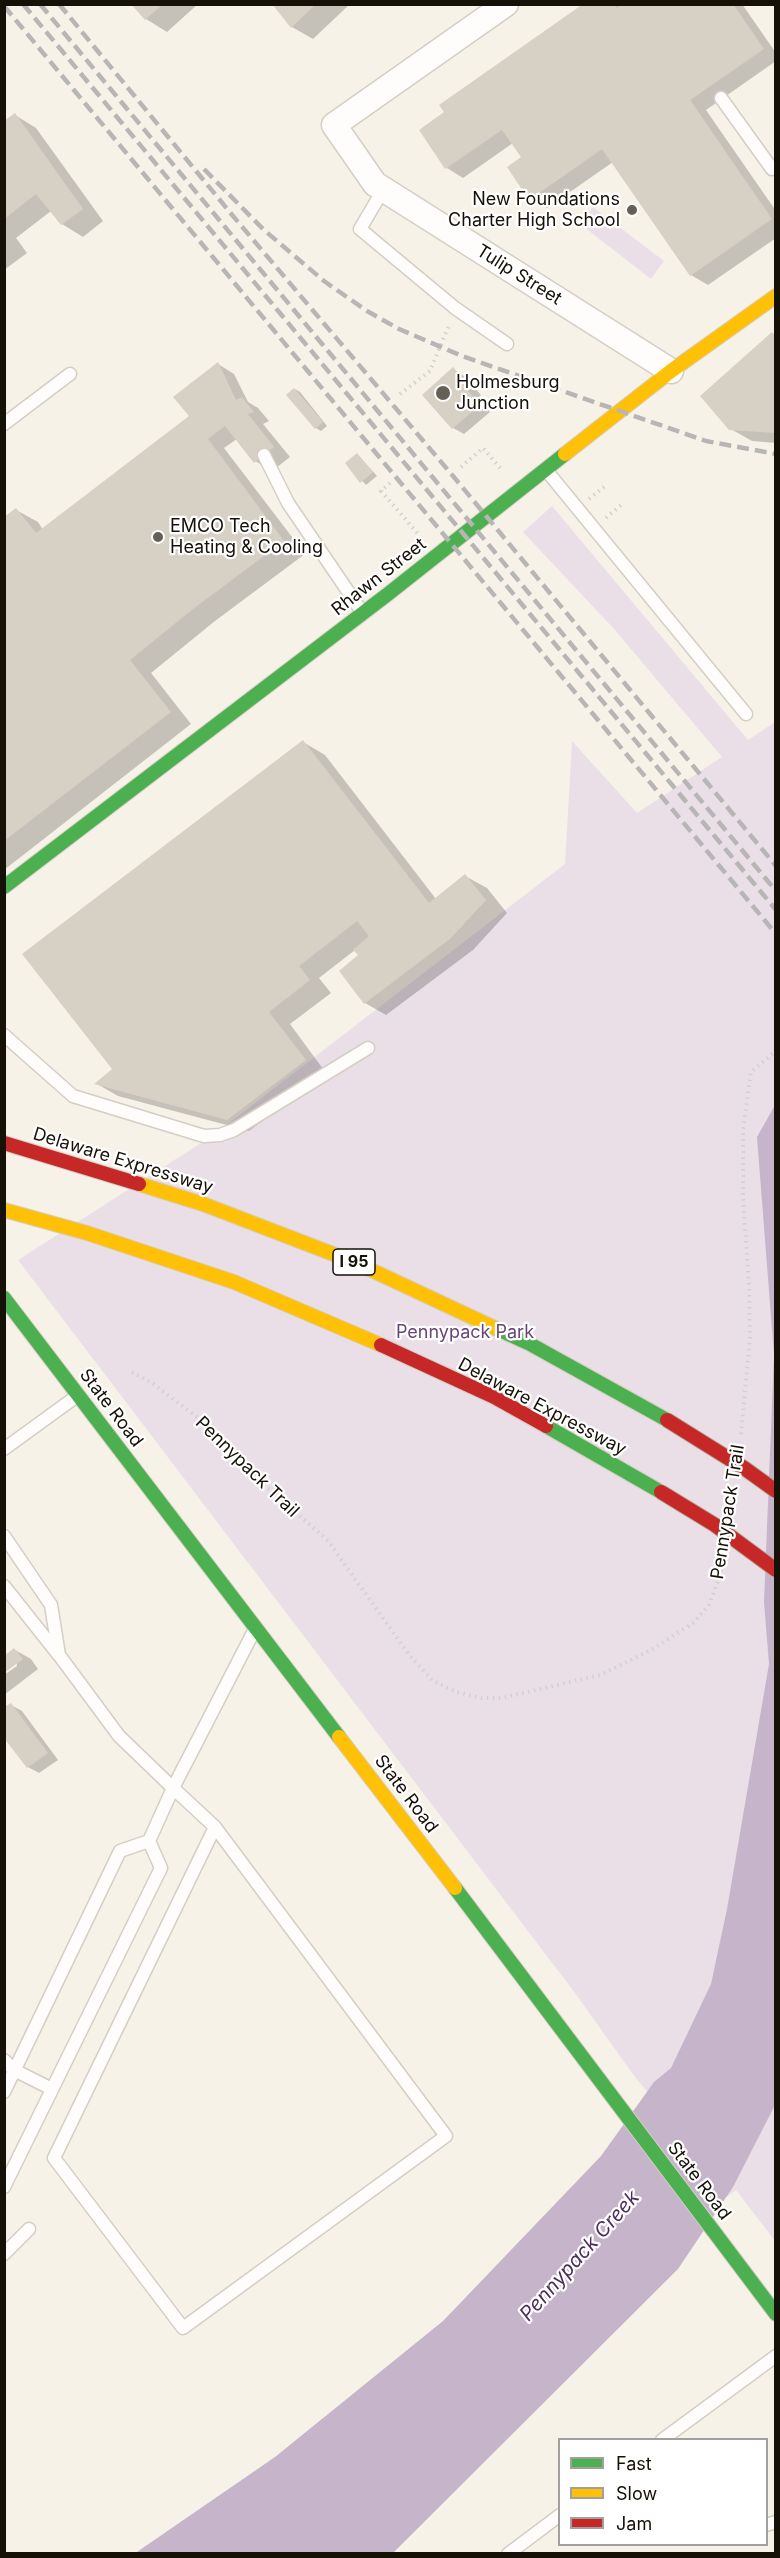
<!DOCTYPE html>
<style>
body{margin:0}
#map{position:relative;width:780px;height:2558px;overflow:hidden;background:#f7f2e8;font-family:Inter,sans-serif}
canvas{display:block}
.frame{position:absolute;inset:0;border:6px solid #161107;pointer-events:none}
.legend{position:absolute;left:558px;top:2438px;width:210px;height:108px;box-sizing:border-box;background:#fff;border:2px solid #a2a09c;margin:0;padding:8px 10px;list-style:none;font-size:18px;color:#161107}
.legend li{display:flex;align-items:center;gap:12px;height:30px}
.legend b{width:30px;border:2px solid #a2a09c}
</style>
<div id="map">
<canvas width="780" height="2558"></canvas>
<div class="frame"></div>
<ul class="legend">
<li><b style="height:8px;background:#4caf50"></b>Fast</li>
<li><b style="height:8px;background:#ffc107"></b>Slow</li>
<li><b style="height:8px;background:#c62828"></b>Jam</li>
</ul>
</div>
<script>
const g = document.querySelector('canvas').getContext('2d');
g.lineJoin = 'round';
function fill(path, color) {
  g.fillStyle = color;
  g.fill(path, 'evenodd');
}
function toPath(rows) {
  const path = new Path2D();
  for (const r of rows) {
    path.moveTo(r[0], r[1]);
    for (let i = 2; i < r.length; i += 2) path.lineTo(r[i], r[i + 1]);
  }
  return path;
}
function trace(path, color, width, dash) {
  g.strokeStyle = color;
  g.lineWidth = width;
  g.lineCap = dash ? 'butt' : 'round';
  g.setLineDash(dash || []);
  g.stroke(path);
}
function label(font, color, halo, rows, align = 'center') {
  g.font = font + ' Inter,sans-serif';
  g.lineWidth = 4.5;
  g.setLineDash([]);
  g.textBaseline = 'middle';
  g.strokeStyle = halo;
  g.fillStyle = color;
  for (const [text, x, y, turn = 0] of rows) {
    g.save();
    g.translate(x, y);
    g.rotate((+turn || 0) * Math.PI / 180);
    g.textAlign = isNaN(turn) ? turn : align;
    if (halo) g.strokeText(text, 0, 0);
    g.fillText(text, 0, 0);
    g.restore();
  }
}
const green = toPath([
 [593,207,664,261,651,279,580,224],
 [552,506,748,740,775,722,775,2241,736,2190,727,2197,702,2167,680,2132,632,2073,575,1993,18,1260,212,1136,565,864,572,741,637,813,722,757,614,629,523,532]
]);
const water = toPath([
 [775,1105,775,2105,733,2187,678,2269,393,2553,134,2554,275,2457,443,2321,601,2156,654,2082,671,2068,711,1984,727,1909,769,1664,764,1602,774,1355,757,1137]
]);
const shadow = toPath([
 [133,4,198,4,167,32,146,19],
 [274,4,350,4,313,39,292,27],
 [585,4,742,4,776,53,776,61,706,110,776,211,776,238,708,285,691,275,613,162,547,208,530,199,523,158,513,143,463,178,447,168,421,131],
 [15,115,36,128,103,221,83,237,62,224,51,211,16,238,27,253,4,270,4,123],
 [773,334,776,336,776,443,752,441,729,428],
 [218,364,234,374,248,402,258,408,269,421,263,424,290,457,272,471,255,461,237,439,224,448,305,554,215,621,151,673,191,724,4,870,4,518,16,510,38,522,43,530,189,418],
 [453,369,464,376,481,395,478,398,490,412,464,434,453,428,424,395],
 [295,389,300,392,327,426,321,431,316,428],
 [358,455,377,476,366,485,347,464],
 [303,742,325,755,436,899,465,876,487,888,507,913,473,950,386,1015,365,1003,360,956,355,950,319,978,331,993,290,1024,326,1073,249,1131,118,1096,97,1084,114,1069],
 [15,1650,31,1659,38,1669,4,1695,4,1675,17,1666],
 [11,1705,22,1711,58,1760,39,1773,28,1767]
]);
const building = toPath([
 [131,4,163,4,145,20],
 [272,4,316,4,291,28],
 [583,4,614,4,617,8,621,4,733,4,764,49,690,100,772,219,690,276,602,149,529,200,507,167,521,157,502,130,445,169,419,130,444,112,439,105],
 [15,113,83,209,61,225,36,194,4,219,4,121],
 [772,332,776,337,776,433,729,430,700,396],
 [218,362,236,400,242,397,254,412,248,414,274,447,254,463,225,426,208,439,284,541,193,609,130,660,171,712,4,841,4,517,16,508,36,533,189,416,173,397],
 [453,367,471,388,468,391,480,405,452,429,422,395],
 [294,388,323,422,315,429,286,395],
 [357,453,373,472,360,483,345,463],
 [303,740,429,903,465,874,486,900,451,938,364,1004,339,971,358,955,353,950,369,936,357,921,299,966,310,980,269,1012,306,1060,227,1120,94,1084,112,1069,22,954],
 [14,1648,23,1659,4,1673,4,1656],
 [11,1703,48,1753,27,1768,4,1738,4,1707]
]);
const path = toPath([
 [400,394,430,371,449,325],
 [461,467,483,448,501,469],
 [390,483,381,491,420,536],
 [589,499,605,486],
 [606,518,621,505],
 [132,1372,152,1383,201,1420,237,1460,328,1541,410,1656,433,1681,457,1692,481,1698,502,1698,600,1675,651,1650,693,1623,709,1605,720,1576,722,1563],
 [741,1434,750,1338,749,1285,743,1198,743,1130,751,1072,776,1051]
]);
const lane = toPath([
 [721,98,772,169,776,166],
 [383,190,360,229,455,308,507,344],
 [4,424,70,374],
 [264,455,288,503,362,612],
 [546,470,746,714],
 [4,1035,73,1096,204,1136,220,1135,234,1130,368,1048],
 [4,1449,77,1396],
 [4,1536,51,1605,59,1655,119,1736,173,1788,255,1629],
 [4,1586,58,1654],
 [4,2060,14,2070,52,2089],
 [4,2092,120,1851,149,1841,173,1788,215,1827,446,2136,183,2328,54,2158,215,1827],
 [4,2187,161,1868,149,1841],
 [4,2254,29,2229],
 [662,2440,776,2356],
 [766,2525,776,2522],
 [508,2554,560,2515]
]);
const street = toPath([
 [506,4,334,125,375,184,671,371]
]);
const fast = toPath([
 [4,887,388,594,565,454],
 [4,1298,339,1737],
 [495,1328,530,1344,667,1420],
 [546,1426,661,1492],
 [455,1888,776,2314]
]);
const slow = toPath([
 [565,454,671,371,776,296],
 [139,1184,203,1204,354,1262,495,1328],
 [4,1210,87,1233,234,1282,381,1345],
 [339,1737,455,1888]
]);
const jam = toPath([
 [4,1143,139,1184],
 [381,1345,494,1397,546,1426]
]);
const rail = toPath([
 [23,4,776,910],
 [40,4,776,891],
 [59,4,233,216,453,476,776,866],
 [4,6,776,934],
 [204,169,264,230,324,281,367,311,399,329,462,356,706,441,776,454]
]);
const jamBridge = toPath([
 [667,1420,744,1468,776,1491],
 [661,1492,715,1525,776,1570]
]);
const markers = [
 [632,210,6,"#656056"],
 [443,393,8,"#656056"],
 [158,537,6,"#656056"]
];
const shields = [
 [354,1262,42]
];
const shieldNames = [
 ["I 95",354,1262]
];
const poiNames = [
 ["New Foundations",620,200,"right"],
 ["Charter High School",620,221,"right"],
 ["Holmesburg",456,383],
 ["Junction",456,404],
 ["EMCO Tech",170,527],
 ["Heating & Cooling",170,548]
];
const streetNames = [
 ["Tulip Street",519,275,32],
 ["Rhawn Street",379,577,-38],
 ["Delaware Expressway",123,1161,17],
 ["Delaware Expressway",542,1407,28],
 ["State Road",111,1408,53],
 ["Pennypack Trail",247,1467,44],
 ["Pennypack Trail",728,1512,-81],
 ["State Road",406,1794,53],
 ["State Road",699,2181,53]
];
const parkNames = [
 ["Pennypack Park",465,1333]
];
const waterNames = [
 ["Pennypack Creek",580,2256,-48]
];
fill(green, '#eadfe7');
fill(water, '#c6b4ca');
fill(shadow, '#0003');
fill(building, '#d7d0c4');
trace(lane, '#d4cec5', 15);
trace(street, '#d4cec5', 27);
trace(fast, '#d4cec5', 16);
trace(slow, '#d4cec5', 16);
trace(jam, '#d4cec5', 16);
trace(path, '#d2d1ce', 4, [1.5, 4.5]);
trace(lane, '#fefdfc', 12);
trace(street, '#fefdfc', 24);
trace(fast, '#4caf50', 14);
trace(slow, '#ffc107', 14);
trace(jam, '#c62828', 14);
trace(rail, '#b8b6b4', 4.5, [12, 6]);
trace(jamBridge, '#b1a999', 16, []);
trace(jamBridge, '#c62828', 14);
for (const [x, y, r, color] of markers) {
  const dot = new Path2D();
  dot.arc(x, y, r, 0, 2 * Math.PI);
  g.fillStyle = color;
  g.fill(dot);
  trace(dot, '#fff', 2);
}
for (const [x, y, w] of shields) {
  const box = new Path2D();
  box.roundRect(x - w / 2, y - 13, w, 26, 4.5);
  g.fillStyle = '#fff';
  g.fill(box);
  trace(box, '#161107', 1.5);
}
label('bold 16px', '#161107', null, shieldNames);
label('18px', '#161107', '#fff', poiNames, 'left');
label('18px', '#161107', '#fff', streetNames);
label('18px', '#674676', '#fff', parkNames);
label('italic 20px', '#4d2d5c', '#fff', waterNames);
</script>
